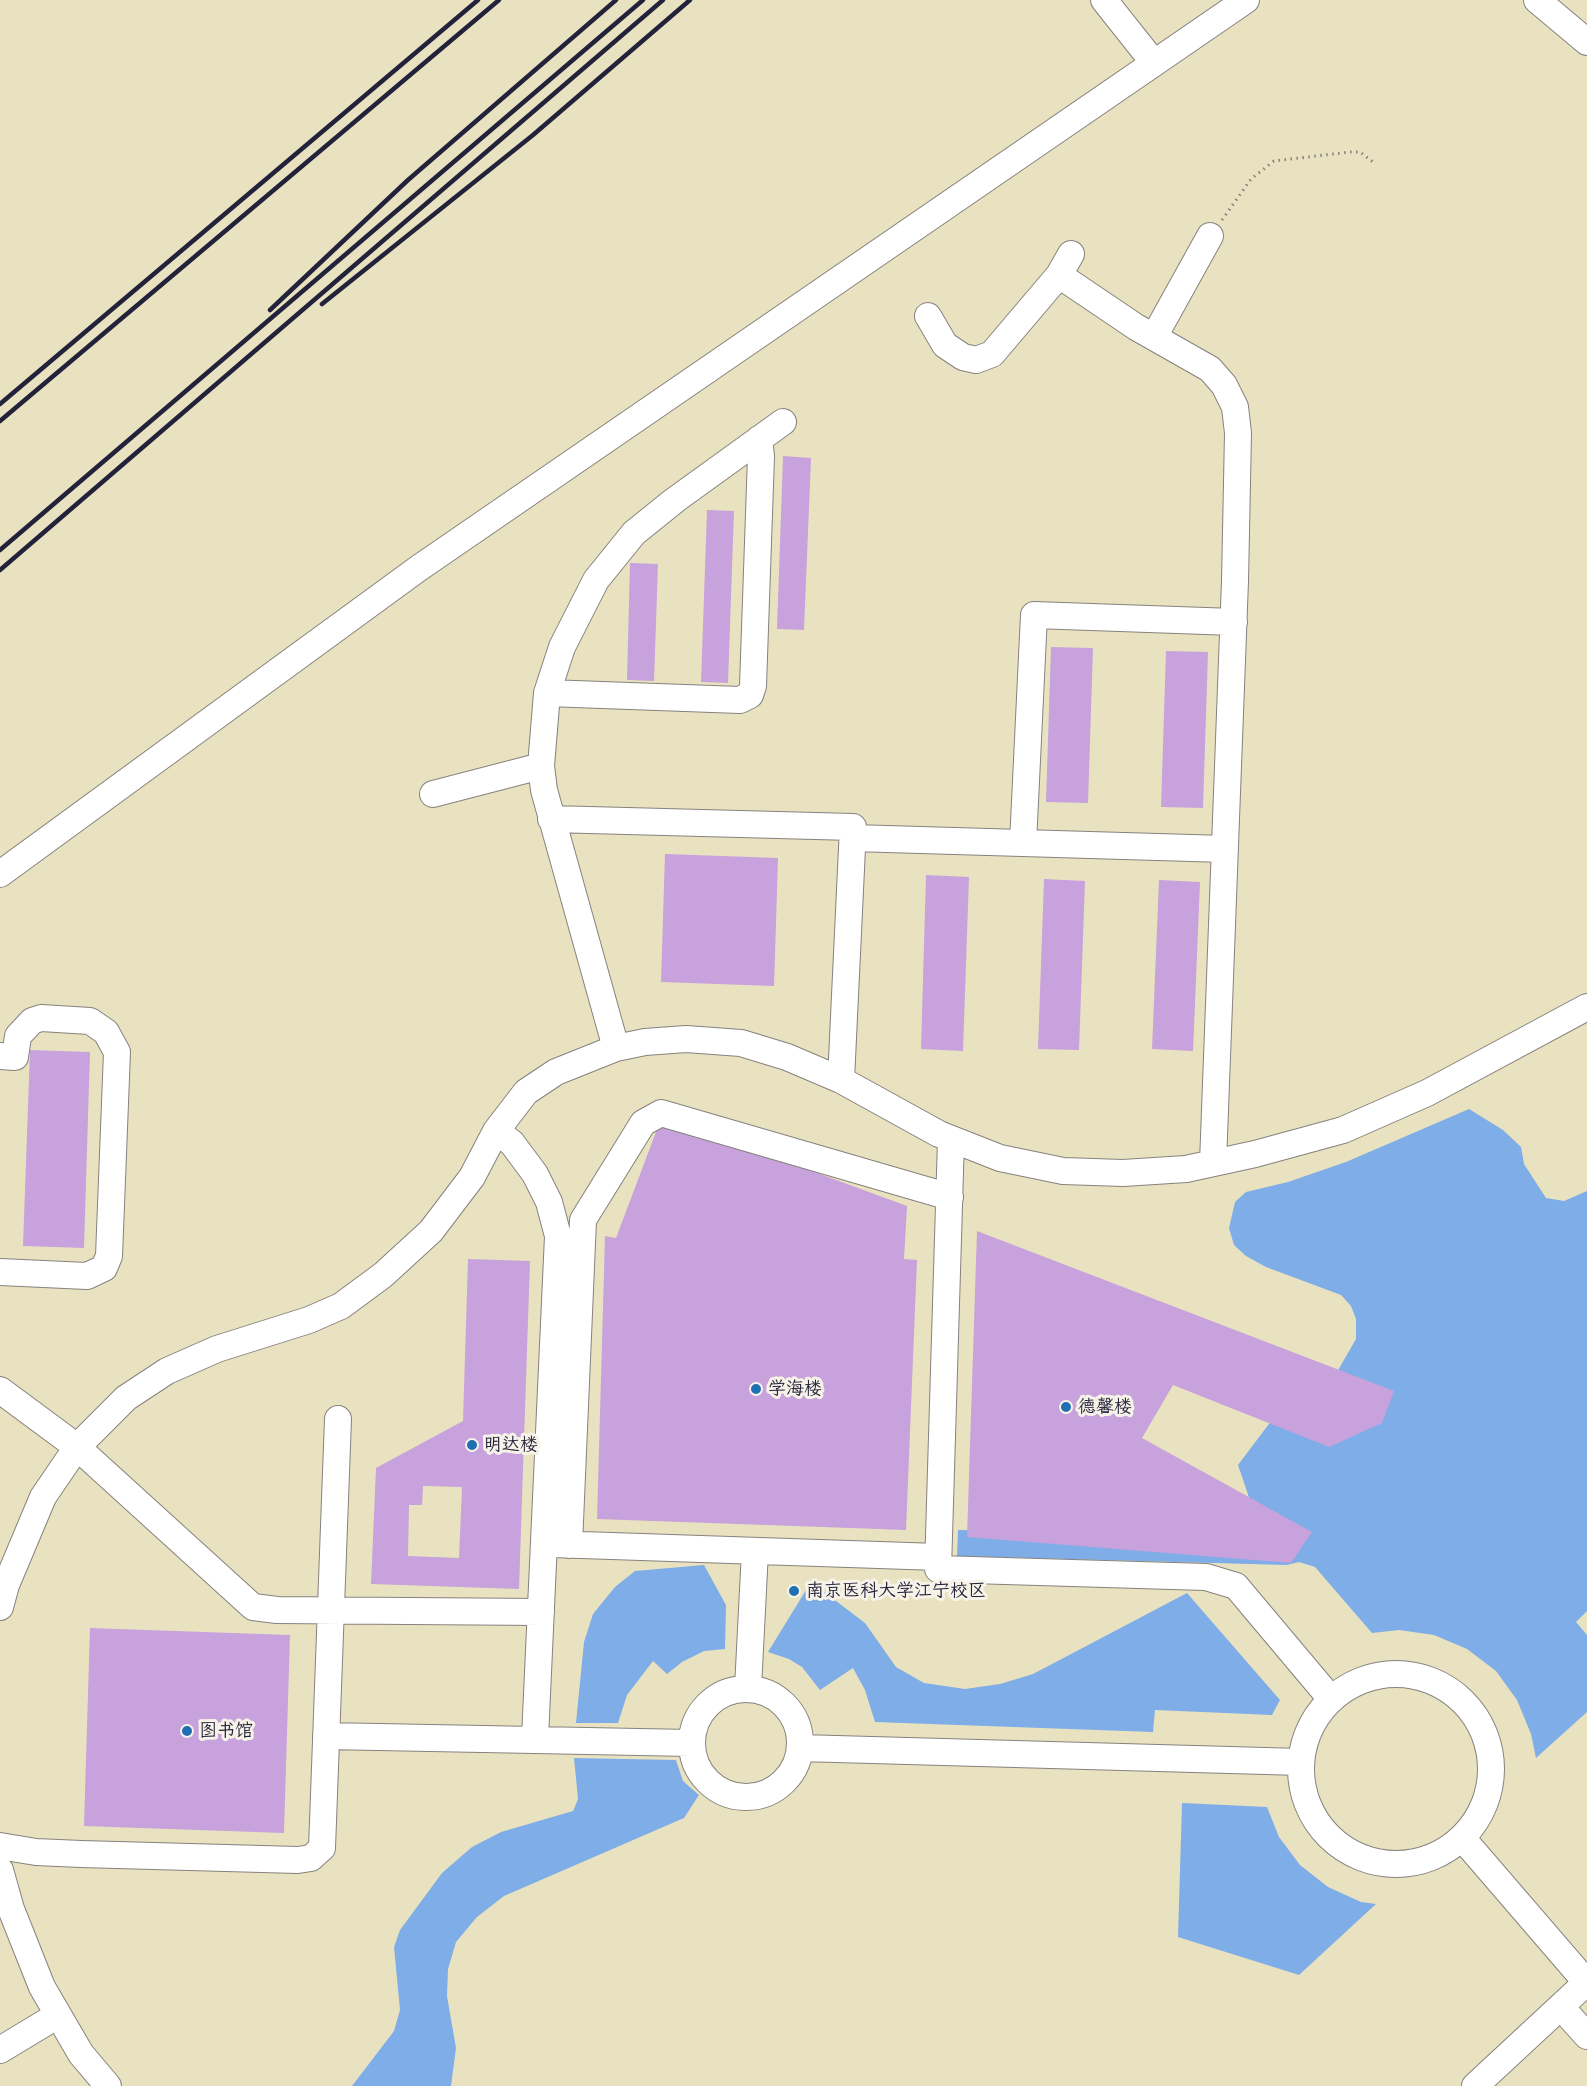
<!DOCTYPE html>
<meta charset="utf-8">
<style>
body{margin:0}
canvas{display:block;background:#e9e2c0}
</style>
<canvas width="1587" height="2086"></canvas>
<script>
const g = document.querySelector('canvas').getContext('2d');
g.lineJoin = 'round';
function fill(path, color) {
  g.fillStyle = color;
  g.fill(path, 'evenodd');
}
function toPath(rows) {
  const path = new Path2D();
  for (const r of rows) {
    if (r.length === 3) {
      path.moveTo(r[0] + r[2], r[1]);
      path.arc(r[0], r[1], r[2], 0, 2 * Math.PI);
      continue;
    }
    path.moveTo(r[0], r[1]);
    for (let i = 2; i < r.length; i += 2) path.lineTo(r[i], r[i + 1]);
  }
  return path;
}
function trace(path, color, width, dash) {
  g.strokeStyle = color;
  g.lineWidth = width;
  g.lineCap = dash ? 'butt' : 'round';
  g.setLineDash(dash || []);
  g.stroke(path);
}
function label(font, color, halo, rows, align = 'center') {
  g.font = font + ' Delius,"LXGW WenKai TC",sans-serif';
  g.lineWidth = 6;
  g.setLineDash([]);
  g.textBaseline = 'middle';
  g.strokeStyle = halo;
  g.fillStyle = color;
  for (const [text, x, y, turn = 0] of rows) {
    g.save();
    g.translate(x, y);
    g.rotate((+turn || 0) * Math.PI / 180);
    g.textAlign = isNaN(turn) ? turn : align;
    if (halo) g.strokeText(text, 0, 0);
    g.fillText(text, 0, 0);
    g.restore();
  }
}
const water = toPath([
 [1469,1109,1503,1130,1521,1147,1524,1164,1546,1198,1564,1201,1587,1191,1587,1611,1576,1622,1587,1635,1587,1712,1536,1758,1531,1734,1517,1700,1496,1671,1467,1649,1434,1635,1399,1630,1372,1633,1315,1567,1299,1562,1287,1565,957,1556,958,1530,1262,1536,1238,1465,1284,1404,1314,1412,1356,1339,1356,1319,1351,1306,1341,1295,1266,1267,1246,1256,1234,1245,1229,1228,1235,1202,1246,1192,1288,1182,1346,1162],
 [704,1565,726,1605,725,1649,704,1651,682,1662,667,1674,653,1661,627,1695,618,1723,576,1723,584,1642,593,1614,615,1587,635,1571],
 [811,1582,865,1623,896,1667,924,1683,965,1689,1000,1684,1033,1674,1187,1593,1280,1700,1272,1715,1155,1710,1153,1732,875,1722,865,1690,853,1668,820,1690,802,1667,789,1659,768,1652],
 [574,1758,676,1760,683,1781,699,1795,684,1818,504,1896,477,1917,456,1942,448,1969,447,1996,456,2048,451,2086,352,2086,394,2031,400,2010,394,1947,400,1930,442,1873,472,1847,501,1832,573,1811,578,1799],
 [1182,1803,1267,1807,1279,1837,1300,1865,1328,1887,1361,1902,1376,1904,1299,1975,1178,1937]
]);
const building = toPath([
 [783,456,811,458,804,630,777,629],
 [707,510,734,511,728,683,701,682],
 [630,563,658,564,654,681,627,680],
 [1051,647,1093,648,1088,803,1046,802],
 [1166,651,1208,652,1203,808,1161,807],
 [665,854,778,858,774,986,661,982],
 [926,875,969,877,963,1051,921,1049],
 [1044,879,1085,881,1079,1050,1038,1049],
 [1159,880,1200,882,1193,1051,1152,1049],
 [30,1050,90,1052,84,1248,23,1246],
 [662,1116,907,1206,904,1259,917,1260,906,1530,597,1519,605,1236,616,1238],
 [977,1231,1394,1391,1382,1423,1329,1447,1173,1385,1142,1438,1312,1532,1291,1563,967,1537],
 [468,1259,530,1261,519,1589,371,1584,376,1468,463,1421],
 [423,1486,462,1487,459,1558,408,1556,409,1505,422,1505],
 [90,1628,290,1635,284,1833,84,1826]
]);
const path = toPath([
 [1222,220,1251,179,1274,161,1350,152,1360,152,1373,162]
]);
const minor = toPath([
 [1104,0,1154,63],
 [1537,0,1587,42],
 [1059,275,1136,327,1210,369,1224,385,1235,407,1238,433,1235,581,1213,1163],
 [928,316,945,345,963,357,976,360,992,354,1059,275,1071,254],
 [1154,337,1210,236],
 [547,693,740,700,750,695,753,686,761,456,759,439],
 [433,794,541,766],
 [551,819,853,827,841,1080],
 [853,838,1225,849],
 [1023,843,1034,615,1234,622],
 [0,874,419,568,1246,0],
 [616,1048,544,790,541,766,547,693,562,647,596,580,634,533,675,500,783,422],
 [0,1056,15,1057,18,1036,32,1021,41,1018,90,1021,106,1032,117,1052,109,1256,104,1268,87,1276,0,1272],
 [496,1131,512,1143,535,1174,549,1202,558,1236,535,1738],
 [951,1139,938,1569,1206,1577,1236,1586,1331,1699],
 [0,1390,77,1447,253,1607,277,1610,541,1612],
 [552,1544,938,1557],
 [569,1545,583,1220,643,1123,661,1113,950,1197],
 [0,1607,6,1585,43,1497,77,1447,126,1398,167,1371,217,1349,309,1320,341,1306,383,1275,431,1231,472,1177,496,1131,526,1092,556,1072,616,1048,645,1042,686,1039,741,1043,787,1057,841,1080,939,1134,1000,1158,1063,1171,1123,1173,1186,1169,1255,1154,1343,1130,1427,1093,1587,1007],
 [1396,1769,95],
 [748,1688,755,1551],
 [746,1743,54],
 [326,1736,691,1743],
 [800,1748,1301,1762],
 [1463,1839,1587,1983],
 [0,1846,36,1852,81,1854,298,1860,311,1858,322,1848,338,1419],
 [0,1870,11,1909,42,1987,81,2054,108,2086],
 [1561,2007,1587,2036],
 [0,2050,58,2015],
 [1475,2086,1587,1982]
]);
const rail = toPath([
 [322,304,533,135,690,0],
 [270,310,408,180,616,0],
 [0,404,478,0],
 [0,421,499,0],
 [0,550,643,0],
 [0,570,663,0]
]);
const markers = [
 [756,1389,6,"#1f6fb2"],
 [1066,1407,6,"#1f6fb2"],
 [472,1445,6,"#1f6fb2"],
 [794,1591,6,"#1f6fb2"],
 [187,1731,6,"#1f6fb2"]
];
const poiNames = [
 ["学海楼",768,1389],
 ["德馨楼",1078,1407],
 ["明达楼",484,1445],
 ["南京医科大学江宁校区",806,1591],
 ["图书馆",199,1731]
];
fill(water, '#7eade8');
fill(building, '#c7a2dc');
trace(minor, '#86827e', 28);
trace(path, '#86827e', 3, [1.5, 4.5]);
trace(minor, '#fff', 26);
trace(rail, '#22223b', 4.5);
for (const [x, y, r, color] of markers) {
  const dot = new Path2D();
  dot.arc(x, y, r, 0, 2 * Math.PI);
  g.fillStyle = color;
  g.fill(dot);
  trace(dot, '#f7f3e8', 2);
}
label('18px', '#22223b', '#f7f3e8', poiNames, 'left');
</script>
